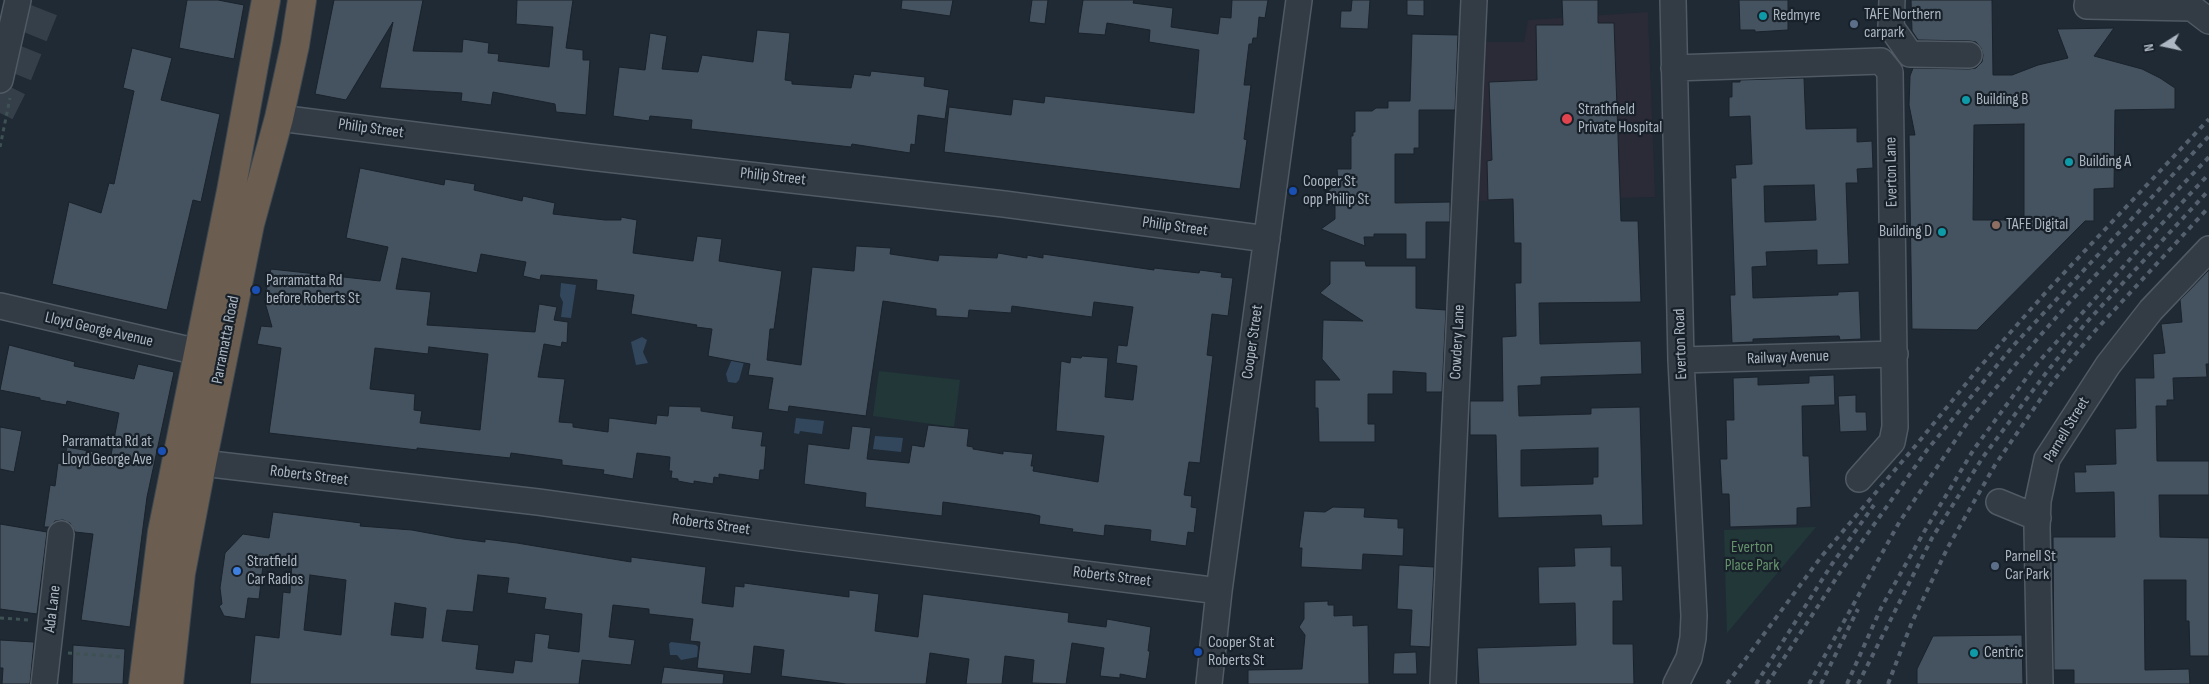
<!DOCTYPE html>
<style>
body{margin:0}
#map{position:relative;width:2209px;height:684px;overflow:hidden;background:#1f2a35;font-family:"Sofia Sans Condensed",sans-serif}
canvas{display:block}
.north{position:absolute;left:2139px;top:20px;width:50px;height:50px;-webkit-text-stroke:4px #18212a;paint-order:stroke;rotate:260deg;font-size:14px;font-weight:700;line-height:20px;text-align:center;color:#acb7c3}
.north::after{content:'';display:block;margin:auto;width:18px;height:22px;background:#acb7c3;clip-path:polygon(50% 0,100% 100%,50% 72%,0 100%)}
</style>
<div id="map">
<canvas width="2209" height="684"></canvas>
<div class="north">N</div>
</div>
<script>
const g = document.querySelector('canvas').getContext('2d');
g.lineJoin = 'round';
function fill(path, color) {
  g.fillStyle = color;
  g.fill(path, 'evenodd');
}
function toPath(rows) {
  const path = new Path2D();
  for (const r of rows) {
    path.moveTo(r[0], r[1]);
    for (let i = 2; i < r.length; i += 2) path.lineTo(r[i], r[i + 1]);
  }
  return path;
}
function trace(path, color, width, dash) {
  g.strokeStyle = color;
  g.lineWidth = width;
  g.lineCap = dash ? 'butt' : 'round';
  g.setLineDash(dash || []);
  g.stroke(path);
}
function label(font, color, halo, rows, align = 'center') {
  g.font = font + ' "Sofia Sans Condensed",sans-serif';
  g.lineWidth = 4.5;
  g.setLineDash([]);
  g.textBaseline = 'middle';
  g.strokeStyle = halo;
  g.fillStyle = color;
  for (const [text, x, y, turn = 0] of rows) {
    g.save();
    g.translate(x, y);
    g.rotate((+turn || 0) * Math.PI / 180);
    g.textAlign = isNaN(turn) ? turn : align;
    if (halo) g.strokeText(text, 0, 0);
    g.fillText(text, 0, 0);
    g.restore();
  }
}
const medical = toPath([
 [1648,12,1655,197,1479,201,1484,42,1524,42,1528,20]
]);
const green = toPath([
 [879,371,960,380,954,427,873,416],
 [1816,527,1727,633,1724,530]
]);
const water = toPath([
 [561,283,576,285,571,318,561,317,563,302,560,296],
 [642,337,647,340,643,352,648,363,636,365,631,342],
 [732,359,744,362,739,380,736,383,728,382,726,374],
 [796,418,824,421,822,434,800,431,799,434,794,433],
 [875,436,903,438,901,452,873,449],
 [671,642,696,645,698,647,697,657,681,660,677,655,670,655,669,644]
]);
const building = toPath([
 [187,0,218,0,244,5,234,59,179,48,187,0],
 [334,0,423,0,413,51,462,52,463,39,489,43,488,53,499,54,498,61,549,67,553,27,516,24,517,0,573,0,566,48,583,50,583,60,590,60,586,115,556,112,555,104,493,92,491,105,461,101,462,93,380,88,393,22,346,100,315,94,334,0],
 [902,0,953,0,950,16,901,9,902,0],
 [1032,0,1048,0,1045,24,1029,22,1032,0],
 [1083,0,1134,0,1133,3,1173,8,1171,27,1218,34,1220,17,1231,18,1232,0,1268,0,1265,18,1259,17,1257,38,1253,38,1252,44,1249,44,1244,85,1251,85,1244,139,1247,140,1240,189,944,152,949,107,1011,115,1013,99,1044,103,1045,96,1194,113,1199,50,1149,42,1150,30,1107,23,1105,35,1078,33,1083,0],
 [1352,0,1370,0,1368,29,1340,28,1341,11,1351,11,1352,0],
 [1407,0,1424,0,1424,16,1407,15,1407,0],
 [1562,0,1598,0,1598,23,1614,23,1621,221,1638,221,1641,302,1539,303,1540,344,1641,341,1642,374,1541,377,1541,385,1518,386,1519,416,1591,414,1591,408,1640,407,1643,525,1602,526,1601,515,1498,518,1496,435,1470,435,1470,401,1503,401,1502,337,1516,336,1515,283,1521,283,1521,243,1514,243,1513,199,1488,200,1487,161,1492,160,1489,82,1537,80,1536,25,1563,25,1562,0],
 [1598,448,1598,477,1593,477,1593,484,1521,486,1521,450,1598,448],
 [1739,0,1788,0,1788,30,1755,32,1755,30,1740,30,1739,0],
 [1911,0,1992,0,1993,75,2012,75,2038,65,2068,58,2057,29,2114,28,2094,56,2142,69,2160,78,2175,88,2175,109,2115,110,2114,188,2094,189,2094,221,2085,221,1977,330,1912,329,1909,135,1915,135,1909,105,1910,76,1913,68,1969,69,1976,68,1982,62,1983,55,1981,48,1976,42,1970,41,1918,40,1912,31,1911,0],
 [2024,124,2024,220,1973,220,1974,125,2024,124],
 [757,30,790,33,785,80,792,81,792,84,851,88,854,74,870,76,871,71,925,77,924,86,949,90,945,119,918,115,915,145,911,144,910,153,852,144,851,147,691,129,692,120,650,116,649,121,613,116,619,67,645,70,650,33,667,36,662,69,698,72,702,55,753,62,757,30],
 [1412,34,1458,35,1455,110,1419,110,1419,148,1414,148,1414,154,1395,154,1395,203,1450,202,1450,222,1426,222,1426,259,1406,259,1406,234,1374,234,1374,237,1364,237,1365,246,1321,229,1335,219,1335,198,1327,192,1338,182,1337,169,1351,169,1351,136,1353,136,1353,132,1355,132,1355,111,1372,111,1376,108,1388,108,1388,101,1410,101,1412,34],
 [132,48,172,58,161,100,220,114,201,202,193,200,167,310,52,284,69,202,101,213,109,183,114,184,134,91,123,88,132,48],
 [1804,78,1806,129,1857,128,1857,142,1872,141,1873,168,1857,169,1858,183,1846,183,1849,264,1817,265,1817,250,1766,252,1767,266,1752,267,1753,298,1838,295,1838,292,1859,291,1861,339,1840,340,1839,336,1753,339,1753,342,1732,343,1730,295,1735,295,1731,178,1736,178,1735,165,1752,164,1750,116,1729,117,1729,97,1732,97,1732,82,1740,82,1740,80,1804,78],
 [1814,185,1816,220,1765,222,1764,186,1814,185],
 [360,168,444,185,445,179,475,184,474,190,522,201,523,196,555,203,553,214,605,220,621,220,621,217,637,220,633,253,693,261,697,236,722,239,719,261,782,271,774,329,770,329,767,360,801,365,812,267,854,271,856,246,891,248,890,254,938,261,939,255,997,258,998,253,1027,258,1027,255,1043,258,1043,254,1154,270,1154,268,1199,273,1200,270,1222,273,1221,277,1233,278,1228,316,1212,314,1207,355,1213,356,1200,463,1189,462,1184,495,1192,496,1191,507,1197,508,1194,533,1188,532,1186,546,1150,541,1151,530,1105,525,1104,536,1075,532,1072,532,1073,529,1039,524,1040,516,1031,514,943,502,942,516,865,507,866,493,804,484,808,444,849,449,852,426,871,428,867,459,909,463,912,445,924,447,928,425,969,429,967,446,973,447,973,449,1003,454,1003,451,1033,454,1031,466,1034,466,1033,471,1098,482,1104,436,1056,431,1061,361,1070,363,1071,357,1081,358,1082,356,1108,358,1105,397,1133,400,1137,366,1116,363,1118,345,1127,346,1133,307,1094,302,1092,317,1012,306,1011,313,969,310,968,318,936,316,936,309,883,301,866,416,789,406,788,412,768,409,773,378,748,375,750,364,708,356,712,329,696,327,697,325,631,314,634,295,596,290,597,280,541,275,540,280,523,276,526,262,481,254,477,273,402,258,396,289,431,292,427,325,535,332,539,304,557,307,554,320,568,322,567,343,562,342,561,347,544,344,538,377,565,379,559,422,573,423,573,427,608,432,609,418,656,424,657,415,668,416,669,406,701,407,701,411,734,416,732,428,763,432,761,446,766,446,764,470,760,470,759,480,719,474,719,478,714,477,713,484,694,481,694,484,678,481,678,479,671,478,672,471,669,471,670,457,637,453,633,479,603,474,604,470,562,465,562,460,511,453,510,458,417,448,417,450,269,433,281,348,257,344,261,326,272,327,264,299,271,269,380,281,388,247,346,238,360,168],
 [429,347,488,354,480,430,420,423,422,411,414,410,415,394,370,389,375,348,428,354,429,347],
 [1330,261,1365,261,1366,266,1416,266,1416,308,1446,310,1442,392,1426,392,1426,373,1393,371,1393,394,1368,394,1368,424,1375,424,1375,442,1319,442,1318,408,1315,408,1315,380,1340,380,1322,359,1323,320,1363,321,1320,293,1330,284,1330,261],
 [2209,270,2209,364,2206,364,2207,377,2173,378,2174,400,2167,400,2167,406,2156,406,2157,461,2209,461,2209,495,2159,495,2160,537,2209,538,2209,656,2190,656,2189,621,2186,621,2186,580,2144,580,2145,670,2189,669,2190,684,2074,684,2074,670,2054,670,2053,537,2115,537,2114,492,2075,493,2074,472,2086,472,2085,465,2116,464,2115,429,2136,428,2135,378,2154,378,2153,354,2165,353,2161,324,2182,322,2180,300,2209,270],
 [9,345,75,362,74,366,134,379,138,364,174,372,147,497,130,627,81,620,93,534,75,532,70,523,63,520,55,521,49,527,44,527,50,485,55,486,58,463,64,464,67,447,111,455,119,413,67,401,66,405,40,400,40,398,0,390,9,345],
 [1834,375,1835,405,1802,406,1803,456,1809,456,1811,507,1797,508,1797,525,1730,527,1729,494,1722,494,1720,459,1727,459,1726,420,1734,420,1733,378,1758,377,1758,385,1809,383,1809,376,1834,375],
 [1856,395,1856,412,1866,412,1867,431,1840,432,1838,396,1856,395],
 [0,427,22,431,14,472,0,469,0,427],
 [1333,507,1365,508,1364,517,1398,519,1398,528,1404,528,1403,556,1363,554,1362,570,1301,567,1302,548,1299,548,1304,511,1325,512,1333,507],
 [273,512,361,523,360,526,412,530,455,538,485,542,485,539,517,543,631,562,631,557,706,567,702,603,733,607,735,586,744,587,744,583,849,597,849,590,879,594,875,631,918,637,923,594,1069,613,1068,622,1106,627,1107,619,1151,627,1148,651,1150,651,1146,679,1120,674,1120,678,1100,676,1104,648,1072,643,1066,684,1032,683,1034,660,1005,656,1002,684,966,684,969,659,930,653,926,684,846,684,781,676,784,650,754,646,751,674,697,668,700,642,690,641,693,619,649,614,649,609,613,605,609,637,635,640,631,665,582,660,579,684,250,684,255,635,279,638,283,592,290,593,292,561,264,557,259,599,248,598,245,619,224,616,219,606,222,604,220,588,225,553,243,534,269,538,273,512],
 [310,575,346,580,341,635,304,630,310,575],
 [478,575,509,578,507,593,546,598,544,609,582,614,579,652,548,648,550,635,535,633,532,662,515,660,513,673,476,669,479,645,442,641,447,610,473,612,478,575],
 [395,603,426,608,423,638,391,635,395,603],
 [0,524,47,532,37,614,0,609,0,524],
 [1611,547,1611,566,1622,566,1623,601,1613,601,1613,644,1633,644,1634,684,1479,684,1477,648,1576,645,1575,603,1539,604,1538,567,1575,566,1574,548,1611,547],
 [1399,565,1434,567,1430,647,1410,646,1412,610,1397,609,1399,565],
 [1328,601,1328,605,1334,605,1334,616,1353,615,1353,626,1368,625,1369,684,1248,684,1248,670,1302,669,1305,635,1299,627,1304,619,1304,602,1328,601],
 [2022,635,2023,684,1917,684,1917,669,1933,636,2022,635],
 [0,640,34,642,30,684,2,684,3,668,0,668,0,640],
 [73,645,125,649,123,684,72,684,73,645],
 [1416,652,1417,674,1393,674,1394,653,1416,652],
 [664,667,724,674,723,684,661,684,664,667]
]);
const highwayTunnel = toPath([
 [0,113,14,85,48,0]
]);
const path = toPath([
 [0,147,10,98],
 [0,618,29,620],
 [68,653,124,657]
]);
const minor = toPath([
 [1673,0,1681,360,1694,616,1693,638,1689,658,1676,684],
 [1892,0,1891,27,1910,54,1969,55],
 [2088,0,2087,6,2192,8,2209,21],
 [1674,68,1881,61,1890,72,1895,427,1892,442,1859,479],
 [0,80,18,0],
 [279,118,590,157,1004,204,1267,239],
 [0,306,198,352],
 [1681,360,1895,354],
 [202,463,538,502,800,538,1219,591],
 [1999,502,2038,518],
 [44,684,61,534],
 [1209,684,1219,591,1299,0],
 [1443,684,1474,0],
 [2040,684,2037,528,2038,501,2047,459,2108,365,2151,310,2209,249]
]);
const highway = toPath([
 [143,684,162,532,231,191,266,0],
 [169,684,181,573,202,463,250,224,279,118,295,45,302,0]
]);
const rail = toPath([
 [1727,684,1821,557,1917,444,1978,369,2047,291,2209,119],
 [1756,684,1832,564,1874,505],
 [1767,684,1841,571,1927,450,2013,346,2209,136],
 [1809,684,1900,521,1970,419,2025,353,2067,305,2209,157],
 [1821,684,1858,609],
 [1847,684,1881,608,1924,532,1974,449,2036,365,2155,231,2209,174],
 [1858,684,1932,538,1983,457,2046,373,2085,324,2209,190],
 [1888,684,1912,622,1948,547,1995,465,2053,381,2094,332,2209,207]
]);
const markers = [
 [1763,16,5,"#0f9aa8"],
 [1854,24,5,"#5c6f8a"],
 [1966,100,5,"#0f9aa8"],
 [1567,119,6,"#e0444e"],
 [2069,162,5,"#0f9aa8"],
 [1293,191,5,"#1a4fb4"],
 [1996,225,5,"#8d6e63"],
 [1942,232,5,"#0f9aa8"],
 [256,290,5,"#1a4fb4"],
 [162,451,5,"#1a4fb4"],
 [1995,566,5,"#5c6f8a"],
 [237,571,5,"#3f7fe0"],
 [1198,652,5,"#1a4fb4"],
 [1974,653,5,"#0f9aa8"]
];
const poiNames = [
 ["TAFE Northern",1864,15],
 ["carpark",1864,33],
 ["Redmyre",1773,16],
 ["Building B",1976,100],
 ["Strathfield",1578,110],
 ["Private Hospital",1578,128],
 ["Building A",2079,162],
 ["Cooper St",1303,182],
 ["opp Philip St",1303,200],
 ["TAFE Digital",2006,225],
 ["Building D",1932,232,"right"],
 ["Parramatta Rd",266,281],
 ["before Roberts St",266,299],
 ["Parramatta Rd at",152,442,"right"],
 ["Lloyd George Ave",152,460,"right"],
 ["Parnell St",2005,557],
 ["Car Park",2005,575],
 ["Stratfield",247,562],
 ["Car Radios",247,580],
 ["Cooper St at",1208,643],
 ["Roberts St",1208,661],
 ["Centric",1984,653]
];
const streetNames = [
 ["Philip Street",371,129,8],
 ["Everton Lane",1892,172,-91],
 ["Philip Street",773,177,6],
 ["Philip Street",1175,227,8],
 ["Lloyd George Avenue",99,330,13],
 ["Parramatta Road",226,340,-79],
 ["Cooper Street",1253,342,-82],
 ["Cowdery Lane",1458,342,-87],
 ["Everton Road",1681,344,-92],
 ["Railway Avenue",1788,358,-2],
 ["Parnell Street",2067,430,-59],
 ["Roberts Street",309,476,7],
 ["Roberts Street",711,525,8],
 ["Roberts Street",1112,577,7],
 ["Ada Lane",53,609,-83]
];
const parkNames = [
 ["Everton",1752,548],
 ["Place Park",1752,566]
];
fill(medical, '#2b2a37');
fill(green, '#223737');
fill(water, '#33475c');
fill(building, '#45525f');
trace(building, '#1a232c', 1);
trace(highwayTunnel, '#343f4a', 28, [28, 14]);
trace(minor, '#505a64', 28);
trace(highway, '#3d4750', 30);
trace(path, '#3f5253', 3, [4, 4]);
trace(minor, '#333c45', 25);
trace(highway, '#6b5e50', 28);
trace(rail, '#54606d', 4, [5, 5]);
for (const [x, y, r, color] of markers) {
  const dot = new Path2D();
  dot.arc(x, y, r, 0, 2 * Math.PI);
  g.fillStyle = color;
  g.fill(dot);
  trace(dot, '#18212a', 2);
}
label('16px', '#acb7c3', '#18212a', poiNames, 'left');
label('16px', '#acb7c3', '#18212a', streetNames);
label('16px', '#65926c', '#18212a', parkNames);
</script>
